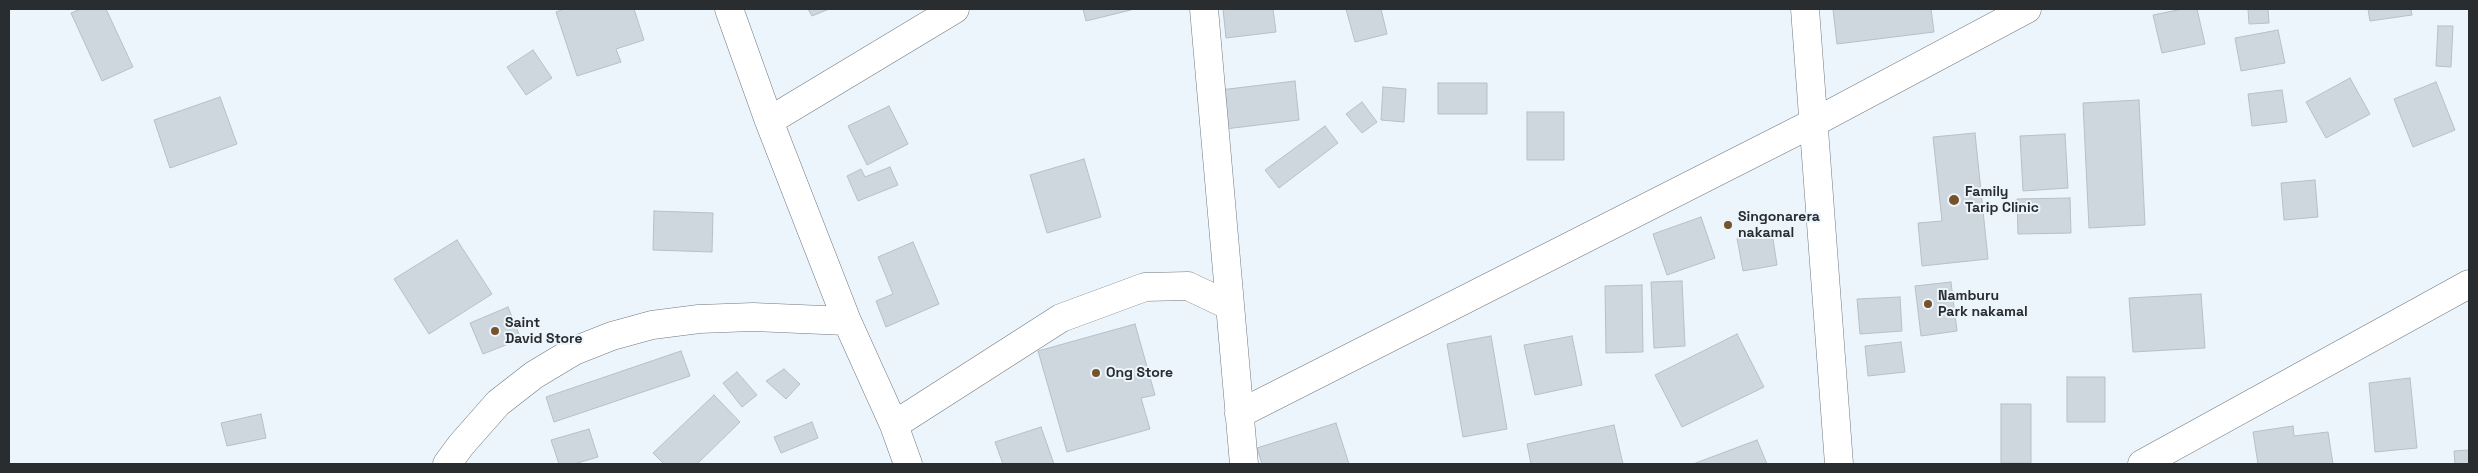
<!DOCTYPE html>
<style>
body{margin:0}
#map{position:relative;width:2478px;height:473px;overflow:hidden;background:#ecf4fc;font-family:"Space Grotesk",sans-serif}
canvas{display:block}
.frame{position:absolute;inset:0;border:10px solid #2a2d30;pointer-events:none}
</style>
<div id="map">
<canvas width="2478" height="473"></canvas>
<div class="frame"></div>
</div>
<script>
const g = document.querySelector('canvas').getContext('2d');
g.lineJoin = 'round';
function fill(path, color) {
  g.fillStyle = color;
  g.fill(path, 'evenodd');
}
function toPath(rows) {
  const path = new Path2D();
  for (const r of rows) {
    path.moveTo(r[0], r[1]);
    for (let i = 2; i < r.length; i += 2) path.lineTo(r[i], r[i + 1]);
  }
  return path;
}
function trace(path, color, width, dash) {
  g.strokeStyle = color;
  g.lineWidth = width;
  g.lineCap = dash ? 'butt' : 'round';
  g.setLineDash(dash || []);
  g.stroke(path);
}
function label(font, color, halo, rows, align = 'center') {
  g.font = font + ' "Space Grotesk",sans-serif';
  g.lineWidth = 4;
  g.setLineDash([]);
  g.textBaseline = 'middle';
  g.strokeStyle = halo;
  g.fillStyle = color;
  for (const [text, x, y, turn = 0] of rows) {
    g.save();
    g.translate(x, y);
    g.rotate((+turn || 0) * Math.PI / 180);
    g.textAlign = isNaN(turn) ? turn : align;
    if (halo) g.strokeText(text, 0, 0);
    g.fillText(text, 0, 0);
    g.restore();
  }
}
const building = toPath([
 [81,9,106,9,133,67,102,81,71,13,81,9],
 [564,9,634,9,644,40,616,49,621,62,577,76,556,12,564,9],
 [808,9,829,9,812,16,808,9],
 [1083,9,1130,9,1131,10,1086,21,1083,9],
 [1223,9,1273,9,1276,32,1226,38,1223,9],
 [1346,9,1381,9,1387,34,1355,42,1346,9],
 [1833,9,1931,9,1934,32,1837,44,1833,9],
 [2183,9,2197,9,2205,44,2162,53,2153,15,2183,9],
 [2248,9,2268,9,2269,23,2249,24,2248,9],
 [2368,9,2411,9,2412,15,2370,21,2368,9],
 [2438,26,2453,26,2451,67,2436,66,2438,26],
 [2278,30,2285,63,2241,71,2235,38,2278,30],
 [533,50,552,78,526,95,507,67,533,50],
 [2350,78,2370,114,2326,138,2306,102,2350,78],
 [1295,81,1299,120,1225,129,1220,90,1295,81],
 [2436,82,2455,130,2413,147,2394,99,2436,82],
 [1438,83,1487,83,1487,114,1438,114,1438,83],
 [1383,87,1406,89,1404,122,1381,120,1383,87],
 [2282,90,2287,122,2252,126,2248,94,2282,90],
 [220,97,237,144,170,168,154,120,220,97],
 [2139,100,2145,225,2089,228,2083,103,2139,100],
 [1362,102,1377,122,1362,133,1346,114,1362,102],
 [889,106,908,144,867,165,848,126,889,106],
 [1527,112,1564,112,1564,160,1527,160,1527,112],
 [1325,126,1338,143,1279,188,1265,170,1325,126],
 [1975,133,1988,259,1922,266,1918,223,1942,221,1933,137,1975,133],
 [2065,134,2068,188,2023,191,2020,136,2065,134],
 [1084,159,1101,217,1047,233,1030,175,1084,159],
 [890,167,898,185,858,201,847,176,861,169,865,177,890,167],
 [2315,180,2318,217,2284,220,2281,183,2315,180],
 [2070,198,2071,233,2018,234,2017,199,2070,198],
 [654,211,713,213,712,252,653,250,654,211],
 [1701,217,1715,258,1667,275,1653,234,1701,217],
 [1772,233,1777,265,1743,271,1737,238,1772,233],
 [457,240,492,294,429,334,394,279,457,240],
 [913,242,939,304,886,327,876,301,893,294,878,257,913,242],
 [1682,281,1685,346,1654,348,1651,282,1682,281],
 [1951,282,1957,331,1921,336,1915,286,1951,282],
 [1642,285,1643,352,1606,353,1605,286,1642,285],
 [2201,294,2205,348,2133,352,2129,298,2201,294],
 [1900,297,1902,331,1860,334,1857,299,1900,297],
 [508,307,521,339,483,354,470,323,508,307],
 [1135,324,1155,395,1141,398,1150,429,1067,452,1038,351,1135,324],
 [1737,334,1764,387,1682,427,1655,375,1737,334],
 [1491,336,1507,429,1463,437,1447,344,1491,336],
 [1572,336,1582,385,1535,395,1524,345,1572,336],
 [1901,342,1905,372,1868,376,1865,346,1901,342],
 [681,351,690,376,554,422,546,397,681,351],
 [784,369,800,384,786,399,766,381,784,369],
 [737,372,757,395,742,407,723,383,737,372],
 [2067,377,2105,377,2105,422,2067,422,2067,377],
 [2410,378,2417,448,2375,452,2369,383,2410,378],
 [714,395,740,422,697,464,664,464,653,453,714,395],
 [2001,404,2031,404,2031,463,2001,463,2001,404],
 [261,414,266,438,227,446,221,423,261,414],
 [812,422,818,438,781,453,774,437,812,422],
 [1336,423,1349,464,1262,464,1257,448,1336,423],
 [1614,425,1623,464,1531,464,1527,444,1614,425],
 [2293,426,2294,436,2328,432,2333,464,2258,464,2253,432,2293,426],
 [1041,427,1054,464,1003,464,995,442,1041,427],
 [589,429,598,457,574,464,559,464,551,440,589,429],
 [1757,440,1767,464,1693,464,1757,440],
 [2469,450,2469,464,2455,464,2454,451,2469,450]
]);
const minor = toPath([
 [729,9,769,121,847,321,894,425,908,464],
 [1204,9,1244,464],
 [1805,9,1839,464],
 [769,121,955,9],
 [1239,414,1813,123,2027,9],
 [894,425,1061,318,1145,287,1188,286,1230,306],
 [447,464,461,445,498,403,534,375,574,351,612,336,652,325,699,319,753,317,847,321],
 [2142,464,2469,284]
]);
const markers = [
 [1954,200,6,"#77532c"],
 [1728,225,5,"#77532c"],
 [1928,304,5,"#77532c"],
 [495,331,5,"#77532c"],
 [1096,373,5,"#77532c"]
];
const poiNames = [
 ["Family",1965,192],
 ["Tarip Clinic",1965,208],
 ["Singonarera",1738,217],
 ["nakamal",1738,233],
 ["Namburu",1938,296],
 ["Park nakamal",1938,312],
 ["Saint",505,323],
 ["David Store",505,339],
 ["Ong Store",1106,373]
];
fill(building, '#ced6de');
trace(building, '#b7bfc7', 1);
trace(minor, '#71787f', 29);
trace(minor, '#fff', 28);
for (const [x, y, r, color] of markers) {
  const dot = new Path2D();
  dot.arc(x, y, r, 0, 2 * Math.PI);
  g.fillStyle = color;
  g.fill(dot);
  trace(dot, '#ecf4fc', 2);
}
label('bold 14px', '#2a2d30', '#ecf4fc', poiNames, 'left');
</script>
